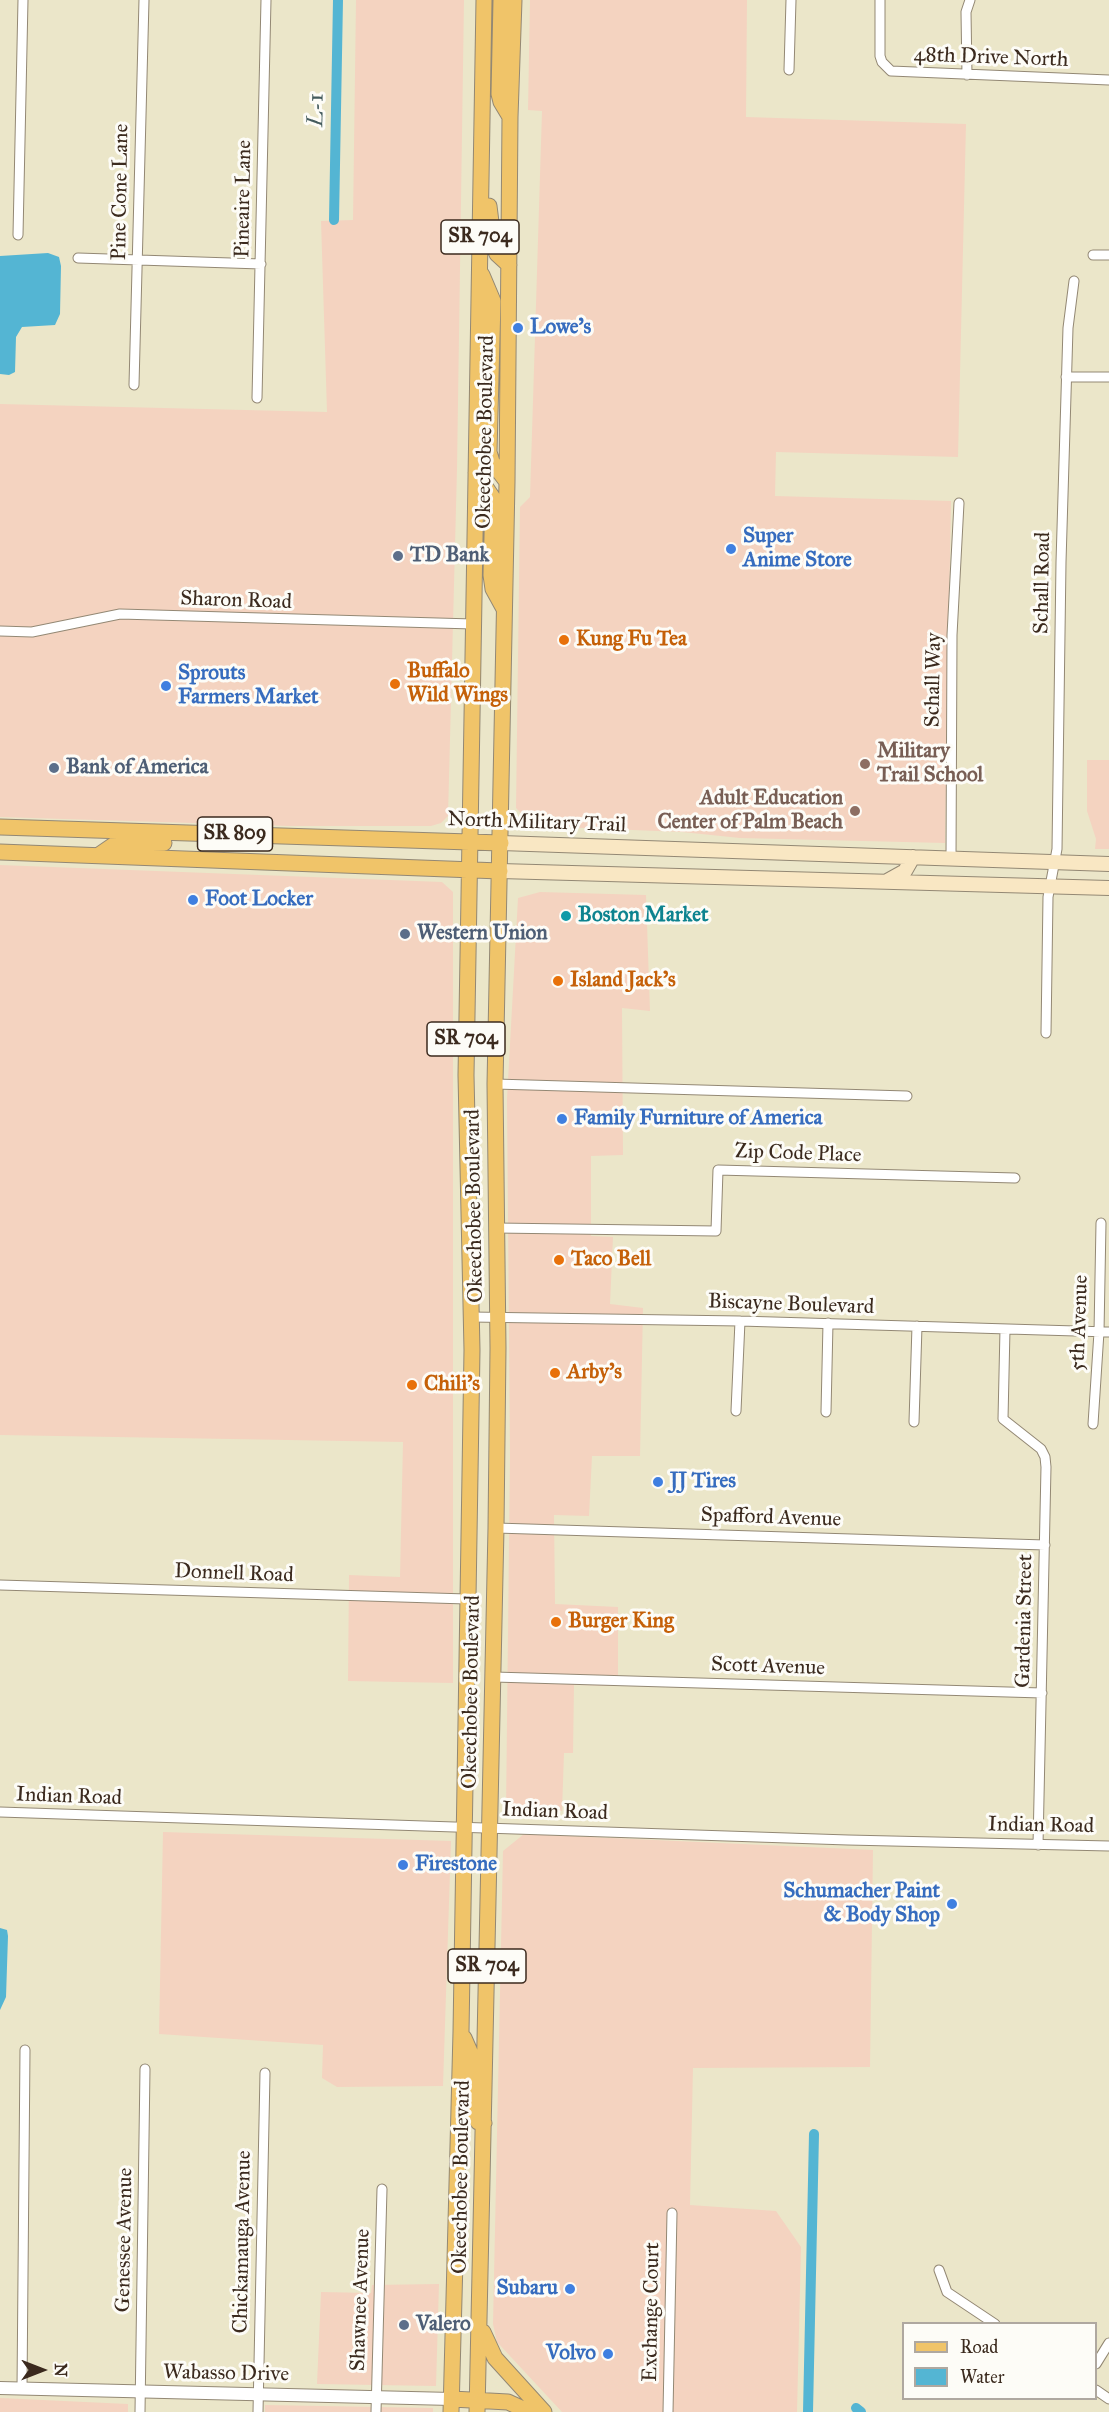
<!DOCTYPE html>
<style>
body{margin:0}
#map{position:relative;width:1109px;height:2412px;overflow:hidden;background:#ebe6c9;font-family:"IM FELL Great Primer",serif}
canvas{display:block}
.legend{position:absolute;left:902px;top:2322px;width:195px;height:78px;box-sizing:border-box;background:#fdfcf7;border:2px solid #afa8a0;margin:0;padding:8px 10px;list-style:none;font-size:18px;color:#3b2a1e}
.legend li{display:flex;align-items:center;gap:12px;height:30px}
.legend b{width:30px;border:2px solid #afa8a0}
.north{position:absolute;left:12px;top:2340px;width:60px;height:60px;-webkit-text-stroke:4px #fdfcf7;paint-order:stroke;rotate:90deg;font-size:16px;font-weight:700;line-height:24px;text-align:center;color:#3b2a1e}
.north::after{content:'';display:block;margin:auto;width:21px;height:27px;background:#3b2a1e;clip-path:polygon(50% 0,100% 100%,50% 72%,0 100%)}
</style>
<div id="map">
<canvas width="1109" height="2412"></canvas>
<ul class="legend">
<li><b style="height:8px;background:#f0c469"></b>Road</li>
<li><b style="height:16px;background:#54b5d3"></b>Water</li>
</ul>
<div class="north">N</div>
</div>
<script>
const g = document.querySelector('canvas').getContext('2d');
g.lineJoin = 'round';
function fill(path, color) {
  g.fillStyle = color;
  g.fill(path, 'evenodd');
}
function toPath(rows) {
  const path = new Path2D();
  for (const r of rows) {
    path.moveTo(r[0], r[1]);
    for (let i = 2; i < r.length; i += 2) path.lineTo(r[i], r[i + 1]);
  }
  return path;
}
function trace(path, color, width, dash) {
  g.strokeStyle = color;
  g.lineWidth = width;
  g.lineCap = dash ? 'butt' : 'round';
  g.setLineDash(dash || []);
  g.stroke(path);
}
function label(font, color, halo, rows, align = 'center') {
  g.font = font + ' "IM FELL Great Primer",serif';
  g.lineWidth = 6;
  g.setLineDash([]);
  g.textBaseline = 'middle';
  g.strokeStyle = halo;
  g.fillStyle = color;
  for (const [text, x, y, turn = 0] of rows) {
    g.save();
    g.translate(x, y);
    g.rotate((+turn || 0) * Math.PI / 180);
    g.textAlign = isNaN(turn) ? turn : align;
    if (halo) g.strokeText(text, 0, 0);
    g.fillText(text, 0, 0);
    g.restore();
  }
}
const built = toPath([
 [356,0,464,0,457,469,448,816,441,823,431,826,289,826,0,817,0,404,327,412,321,221,353,220],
 [530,0,747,0,746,117,966,124,958,457,776,452,775,496,951,501,945,843,740,838,682,832,533,826,516,808,520,507,530,497,542,111,528,110],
 [1087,760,1109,760,1109,849,1095,849,1096,839,1087,811],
 [0,865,442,882,453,892,453,1683,348,1681,349,1575,400,1577,403,1442,0,1435],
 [540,892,646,895,650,1011,622,1008,623,1155,591,1156,591,1236,613,1237,610,1304,643,1308,640,1456,592,1456,589,1516,554,1515,555,1604,618,1607,618,1686,574,1685,573,1753,564,1753,562,1811,506,1810,510,1456,507,1099,518,898],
 [163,1832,451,1841,443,2086,337,2087,322,2078,323,2045,159,2034],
 [524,1834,873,1850,870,2067,693,2068,690,2205,776,2211,801,2247,797,2412,562,2412,497,2342,493,2324,503,1851],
 [439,2284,436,2386,317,2384,321,2292,371,2293,372,2285],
 [0,2398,128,2404,128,2412,0,2412],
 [265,2405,433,2408,433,2412,265,2412]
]);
const water = toPath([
 [48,253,59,257,61,266,60,314,55,325,22,327,16,337,15,372,9,375,0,374,0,256],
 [0,1928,7,1930,8,1936,6,1997,0,2010]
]);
const canal = toPath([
 [334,220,338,0],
 [856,2408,861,2412],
 [808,2412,814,2134]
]);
const minor = toPath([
 [880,0,880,56,882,62,891,71,1109,80],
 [789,70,791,0],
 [967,75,966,12,970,0],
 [18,235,23,0],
 [1093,255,1109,255],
 [78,258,261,264],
 [1066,377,1109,377],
 [134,385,144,0],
 [257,398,266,0],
 [0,631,32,632,120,614,473,624],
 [951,858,952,635,959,503],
 [1046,1033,1048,897,1057,849,1061,562,1068,328,1074,281],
 [495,1084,907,1096],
 [496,1228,716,1231,718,1170,1015,1178],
 [471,1317,740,1321,1109,1332],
 [1005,1329,1003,1419,1041,1449,1045,1457,1046,1467,1038,1845],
 [736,1411,740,1321],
 [826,1412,828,1323],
 [914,1422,917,1326],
 [1093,1424,1099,1332,1101,1223],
 [496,1528,1045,1545],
 [0,1585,467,1599],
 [494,1677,1042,1693],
 [0,1812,848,1840,1109,1846],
 [939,2270,947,2292,995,2324],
 [1096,2364,1109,2343],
 [22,2388,25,2050],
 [1096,2390,1109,2399],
 [140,2412,145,2069],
 [258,2412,265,2073],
 [376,2412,382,2189],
 [668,2412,672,2213]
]);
const tertiary = toPath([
 [0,2388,452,2399]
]);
const secondary = toPath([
 [501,843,1109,864],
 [500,871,1109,888],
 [887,881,905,871,913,857]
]);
const primary = toPath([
 [501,0,499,94,501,102,510,117],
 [489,206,494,246,497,254,509,265],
 [482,275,493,301,489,452,492,462,507,482],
 [476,473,493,498,491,575,493,589,504,609],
 [0,827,501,843],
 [0,852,500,871],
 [99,855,115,844,164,843],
 [464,2038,471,2054,472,2100,474,2115,478,2122,484,2123],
 [483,2332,495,2358,544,2412],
 [452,2399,508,2402,530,2412],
 [451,2412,461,2032,472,1350,466,1075,484,0],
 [477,2412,496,1528,498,1348,495,1084,507,482,510,117,514,0]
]);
const markers = [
 [518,328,6,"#3f7fe0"],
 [731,549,6,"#3f7fe0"],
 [398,556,6,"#5c6f8a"],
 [564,640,6,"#e8710a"],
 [395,684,6,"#e8710a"],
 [166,686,6,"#3f7fe0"],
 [865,764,6,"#8d6e63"],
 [54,768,6,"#5c6f8a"],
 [855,811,6,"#8d6e63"],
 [193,900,6,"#3f7fe0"],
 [566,916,6,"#0f9aa8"],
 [405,934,6,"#5c6f8a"],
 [558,981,6,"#e8710a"],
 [562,1119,6,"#3f7fe0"],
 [559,1260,6,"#e8710a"],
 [555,1373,6,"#e8710a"],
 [412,1385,6,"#e8710a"],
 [658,1482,6,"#3f7fe0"],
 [556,1622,6,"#e8710a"],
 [403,1865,6,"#3f7fe0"],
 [952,1904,6,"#3f7fe0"],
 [570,2289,6,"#3f7fe0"],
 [404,2325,6,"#5c6f8a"],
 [608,2354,6,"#3f7fe0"]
];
const shields = [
 [480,237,78],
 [235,834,75],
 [466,1039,78],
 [487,1966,78]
];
const shieldNames = [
 ["SR 704",480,237],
 ["SR 809",235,834],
 ["SR 704",466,1039],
 ["SR 704",487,1966]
];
const streetNames = [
 ["48th Drive North",991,58,2],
 ["Pine Cone Lane",121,192,-89],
 ["Pineaire Lane",244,199,-89],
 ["Okeechobee Boulevard",486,432,-89],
 ["Schall Road",1043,583,-89],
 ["Sharon Road",236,601,2],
 ["Schall Way",934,680,-89],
 ["North Military Trail",537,823,2],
 ["Zip Code Place",798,1154,2],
 ["Okeechobee Boulevard",475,1206,-91],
 ["Biscayne Boulevard",791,1305,2],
 ["5th Avenue",1080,1323,-88],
 ["Spafford Avenue",771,1518,2],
 ["Donnell Road",234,1574,2],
 ["Gardenia Street",1025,1621,-89],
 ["Scott Avenue",768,1667,2],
 ["Okeechobee Boulevard",472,1692,-89],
 ["Indian Road",69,1797,2],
 ["Indian Road",555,1812,2],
 ["Indian Road",1041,1826,1],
 ["Okeechobee Boulevard",462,2177,-89],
 ["Genessee Avenue",125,2240,-89],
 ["Chickamauga Avenue",243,2242,-89],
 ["Shawnee Avenue",361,2300,-88],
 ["Exchange Court",652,2312,-89],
 ["Wabasso Drive",226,2374,1]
];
const shopNames = [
 ["Lowe's",530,328],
 ["Super",743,537],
 ["Anime Store",743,561],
 ["Sprouts",178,674],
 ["Farmers Market",178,698],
 ["Foot Locker",205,900],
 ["Family Furniture of America",574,1119],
 ["JJ Tires",670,1482],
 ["Firestone",415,1865],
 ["Schumacher Paint",940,1892,"right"],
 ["& Body Shop",940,1916,"right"],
 ["Subaru",558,2289,"right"],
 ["Volvo",596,2354,"right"]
];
const serviceNames = [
 ["TD Bank",410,556],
 ["Bank of America",66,768],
 ["Western Union",417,934],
 ["Valero",416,2325]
];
const foodNames = [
 ["Kung Fu Tea",576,640],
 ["Buffalo",407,672],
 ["Wild Wings",407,696],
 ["Island Jack's",570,981],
 ["Taco Bell",571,1260],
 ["Arby's",567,1373],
 ["Chili's",424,1385],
 ["Burger King",568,1622]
];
const educationNames = [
 ["Military",877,752],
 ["Trail School",877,776],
 ["Adult Education",843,799,"right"],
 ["Center of Palm Beach",843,823,"right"]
];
const cultureNames = [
 ["Boston Market",578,916]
];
const waterNames = [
 ["L-1",317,110,-89]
];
fill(built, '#f4d3c0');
fill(water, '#54b5d3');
trace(canal, '#54b5d3', 10);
trace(minor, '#938874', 11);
trace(tertiary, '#938874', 14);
trace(secondary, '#938874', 16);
trace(primary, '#938874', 17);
trace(minor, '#fff', 9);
trace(tertiary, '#fff', 12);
trace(secondary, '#f9e7c3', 14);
trace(primary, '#f0c469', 15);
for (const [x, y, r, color] of markers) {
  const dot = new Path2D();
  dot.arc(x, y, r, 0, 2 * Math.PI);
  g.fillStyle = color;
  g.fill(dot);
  trace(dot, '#fdfcf7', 2);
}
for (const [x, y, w] of shields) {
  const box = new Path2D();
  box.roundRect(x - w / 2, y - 17, w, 34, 4.5);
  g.fillStyle = '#fdfcf7';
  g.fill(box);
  trace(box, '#3b2a1e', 1.5);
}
label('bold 20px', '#3b2a1e', null, shieldNames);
label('21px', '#3b2a1e', '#fdfcf7', streetNames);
label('bold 21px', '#366cbe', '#fdfcf7', shopNames, 'left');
label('bold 21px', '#4e5e75', '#fdfcf7', serviceNames, 'left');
label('bold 21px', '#c56008', '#fdfcf7', foodNames, 'left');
label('bold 21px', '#785e54', '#fdfcf7', educationNames, 'left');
label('bold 21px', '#0d838f', '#fdfcf7', cultureNames, 'left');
label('italic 22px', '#445b5d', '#fdfcf7', waterNames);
</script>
